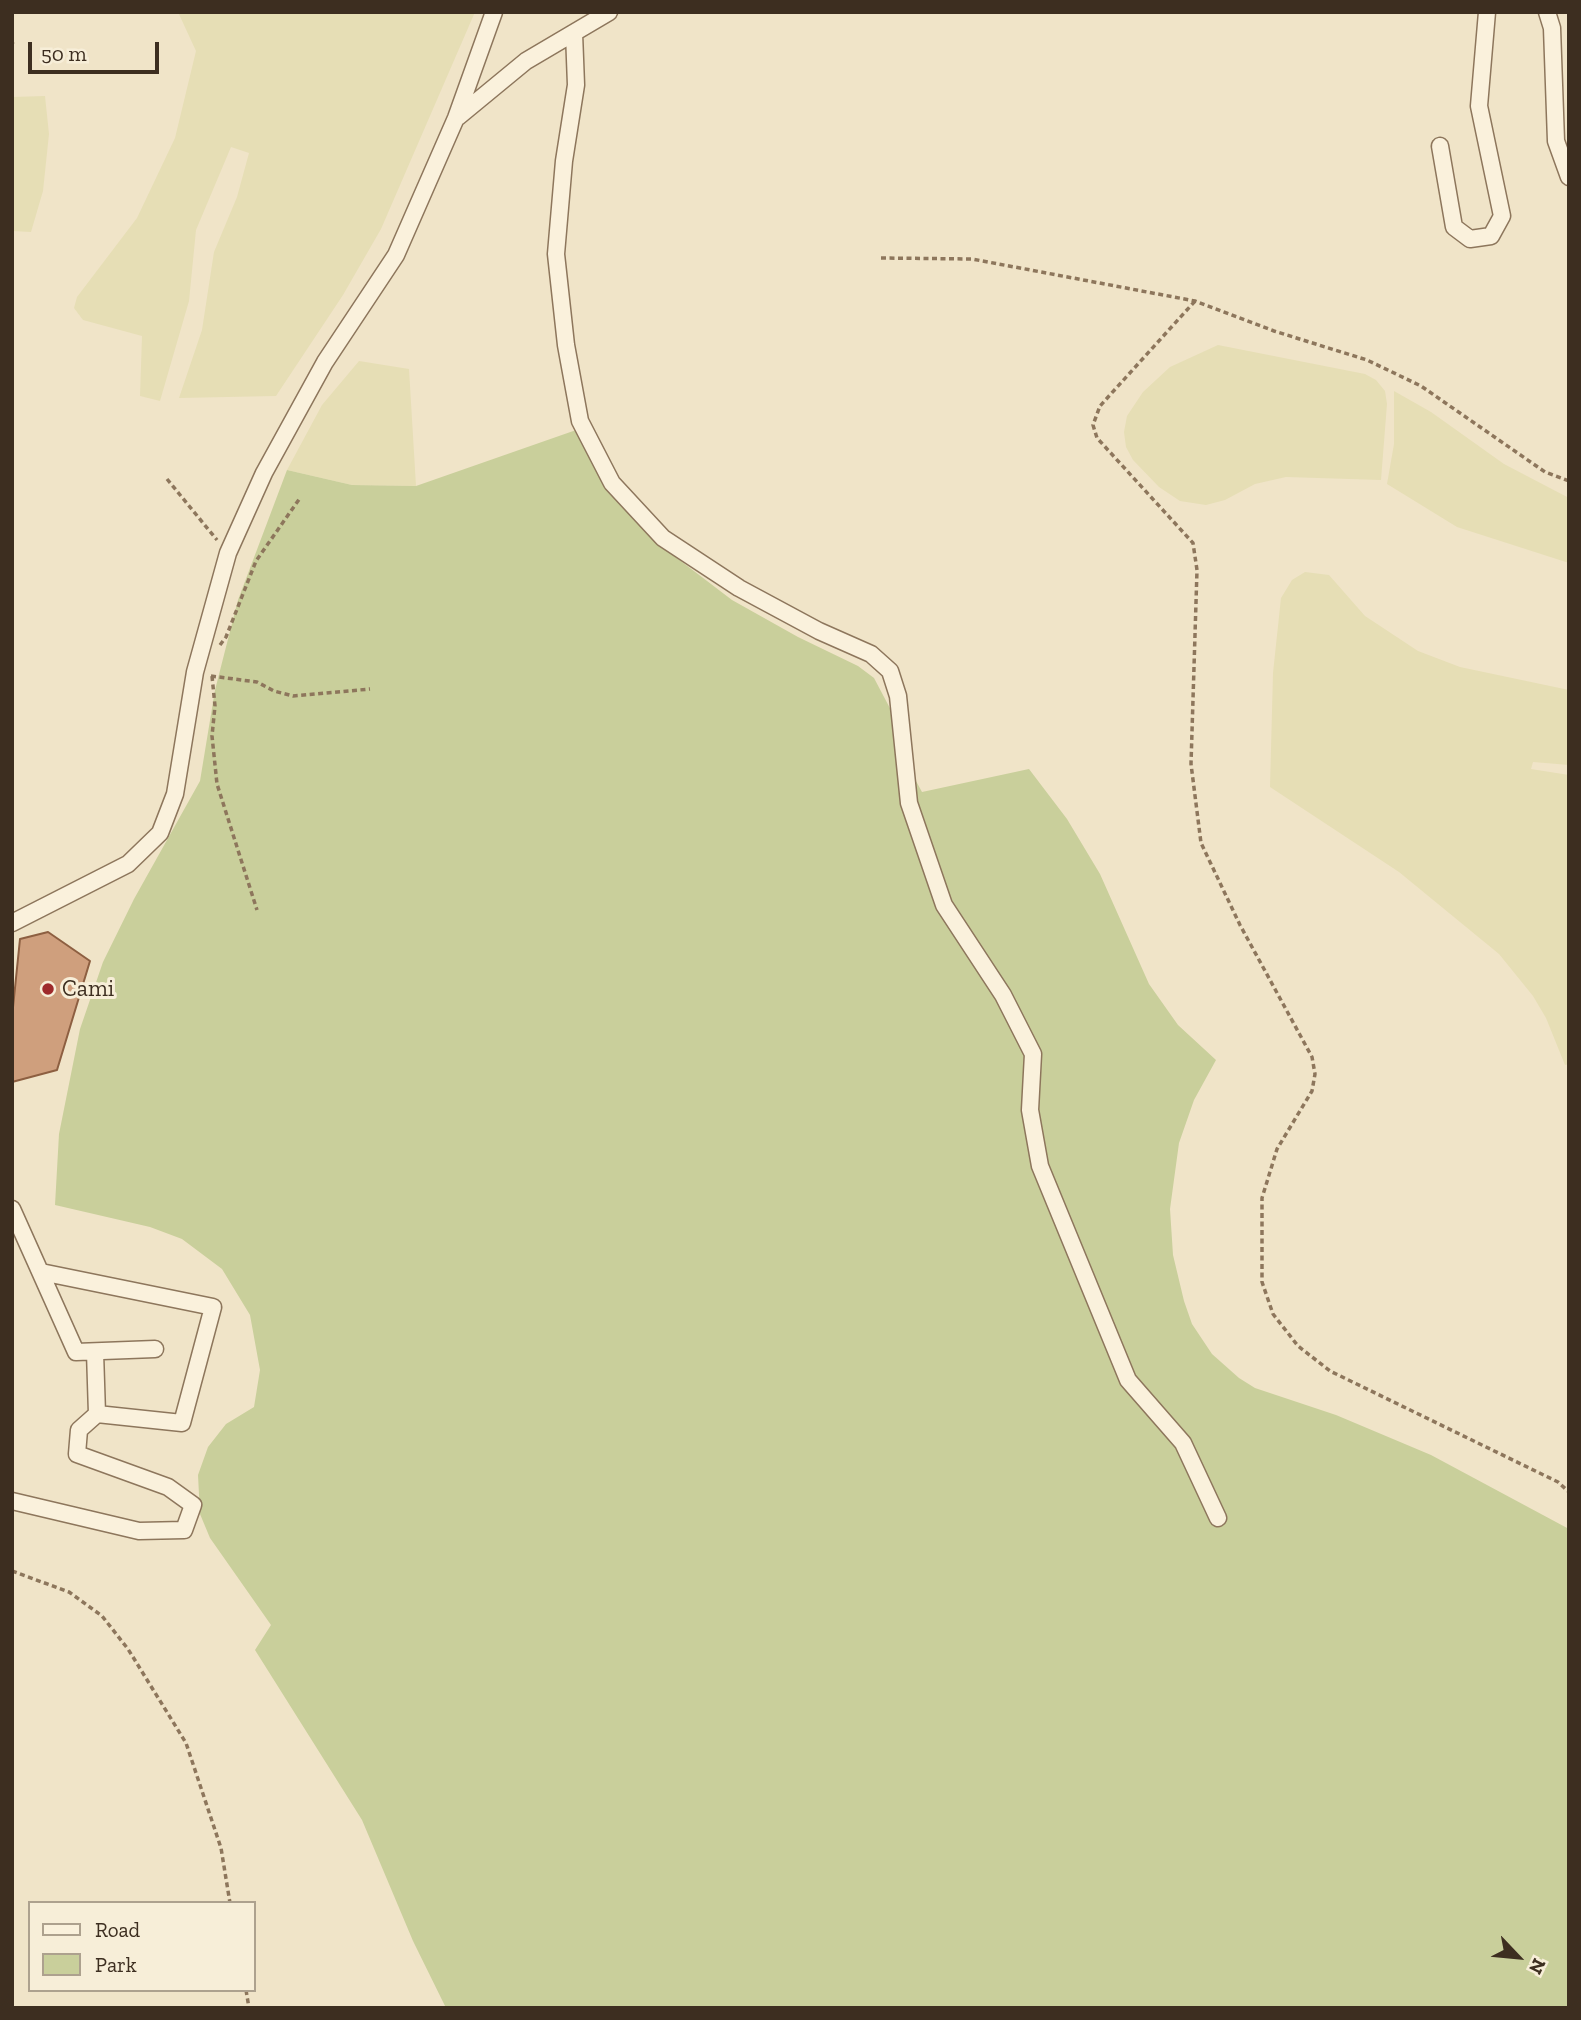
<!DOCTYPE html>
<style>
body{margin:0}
#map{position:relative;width:1581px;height:2020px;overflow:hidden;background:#f0e4c8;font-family:"Zilla Slab",serif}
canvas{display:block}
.frame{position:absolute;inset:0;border:14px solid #3d2e20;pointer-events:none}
.legend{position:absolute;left:28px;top:1901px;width:228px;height:91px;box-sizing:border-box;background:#f7eed8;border:2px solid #ada18e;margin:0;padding:9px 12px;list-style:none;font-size:21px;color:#3d2e20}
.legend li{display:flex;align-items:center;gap:14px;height:35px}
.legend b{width:35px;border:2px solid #ada18e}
.north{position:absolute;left:1483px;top:1922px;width:70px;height:70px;-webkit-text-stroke:5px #f7eed8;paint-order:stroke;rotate:116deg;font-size:19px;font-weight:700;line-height:28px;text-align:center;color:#3d2e20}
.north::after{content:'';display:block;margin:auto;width:24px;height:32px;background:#3d2e20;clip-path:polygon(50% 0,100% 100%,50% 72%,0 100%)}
.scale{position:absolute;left:28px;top:42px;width:131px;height:32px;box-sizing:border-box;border:4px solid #3d2e20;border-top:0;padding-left:9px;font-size:21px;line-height:24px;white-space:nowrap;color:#3d2e20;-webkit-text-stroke:5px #f7eed8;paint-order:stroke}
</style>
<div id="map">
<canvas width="1581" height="2020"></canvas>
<div class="frame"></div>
<ul class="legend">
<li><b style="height:9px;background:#faf1dc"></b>Road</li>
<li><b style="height:19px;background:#c9cf9b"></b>Park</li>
</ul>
<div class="north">N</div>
<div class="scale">50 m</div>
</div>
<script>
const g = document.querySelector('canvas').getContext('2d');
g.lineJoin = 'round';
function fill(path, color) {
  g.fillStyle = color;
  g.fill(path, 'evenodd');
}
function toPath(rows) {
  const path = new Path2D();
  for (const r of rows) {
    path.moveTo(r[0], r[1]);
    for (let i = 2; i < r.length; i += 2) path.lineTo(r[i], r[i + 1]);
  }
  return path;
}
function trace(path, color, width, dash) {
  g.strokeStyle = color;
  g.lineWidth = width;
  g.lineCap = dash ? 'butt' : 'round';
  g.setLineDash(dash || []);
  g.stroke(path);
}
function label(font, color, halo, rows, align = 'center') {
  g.font = font + ' "Zilla Slab",serif';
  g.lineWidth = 6;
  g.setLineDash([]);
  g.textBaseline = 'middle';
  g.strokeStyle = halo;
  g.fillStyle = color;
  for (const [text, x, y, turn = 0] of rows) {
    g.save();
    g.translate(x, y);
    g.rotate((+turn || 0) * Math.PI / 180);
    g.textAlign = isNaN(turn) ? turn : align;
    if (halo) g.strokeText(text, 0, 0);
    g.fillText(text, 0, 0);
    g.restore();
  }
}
const farmland = toPath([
 [178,12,475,12,381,229,343,295,276,396,179,398,202,330,214,252,237,197,249,153,231,147,196,230,189,301,160,401,140,396,142,336,83,320,74,308,77,297,137,218,175,138,196,51],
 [45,96,49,134,43,191,31,232,12,231,12,97],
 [1218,345,1365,374,1376,380,1385,391,1387,404,1381,480,1286,477,1255,484,1225,500,1206,505,1180,501,1159,487,1133,460,1126,447,1124,432,1127,416,1143,392,1170,367],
 [359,361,409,369,416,486,352,485,287,470,322,405],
 [1394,391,1431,412,1504,464,1569,498,1569,563,1457,527,1387,484,1394,444],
 [1305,572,1329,575,1365,616,1418,651,1460,667,1569,690,1569,765,1533,762,1531,769,1569,775,1569,1064,1565,1065,1546,1018,1533,996,1499,954,1399,872,1270,787,1273,673,1281,598,1292,580]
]);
const green = toPath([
 [579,429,592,463,611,494,665,549,732,600,798,637,858,666,874,678,893,714,911,772,922,792,1029,769,1067,819,1100,874,1149,984,1178,1025,1216,1060,1194,1100,1179,1143,1170,1209,1173,1255,1184,1301,1192,1324,1212,1354,1239,1378,1255,1388,1336,1415,1431,1455,1569,1529,1569,2008,446,2008,413,1941,362,1820,255,1650,271,1625,210,1538,200,1514,198,1475,208,1447,226,1424,254,1407,260,1370,250,1315,222,1269,182,1239,150,1227,55,1205,59,1134,80,1029,103,962,134,899,200,781,215,690,238,600,287,470,352,485,416,486]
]);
const building = toPath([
 [48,932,90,961,57,1070,12,1082,12,1017,20,939,48,932]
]);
const path = toPath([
 [12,42,13,44],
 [881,258,972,259,1195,301,1274,331,1367,360,1421,386,1545,472,1569,481],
 [1195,301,1100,406,1093,425,1097,438,1193,543,1197,570,1191,764,1201,843,1240,925,1312,1057,1315,1074,1312,1091,1277,1149,1262,1198,1262,1282,1273,1314,1298,1346,1330,1371,1558,1482,1569,1492],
 [167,479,217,540],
 [220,645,226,637,256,561,300,498],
 [211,676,257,682,274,691,293,696,370,689],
 [212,676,215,706,212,736,217,784,257,910],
 [12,1571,69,1592,102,1616,128,1649,186,1743,221,1848,230,1903],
 [246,1990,249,2008]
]);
const minor = toPath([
 [1547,12,1552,28,1556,141,1569,177],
 [574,33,576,85,564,161,556,254,566,345,580,421,612,483,663,538,739,588,819,631,871,654,890,671,898,696,909,803,944,905,1003,995,1033,1054,1030,1110,1040,1166,1128,1380,1183,1443,1218,1518],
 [458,117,526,61,609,12],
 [1440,146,1454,227,1470,239,1491,236,1502,216,1479,106,1487,12],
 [12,923,128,864,160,833,175,794,195,672,228,553,264,473,325,362,396,255,456,118,494,12],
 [12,1209,76,1352,155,1349],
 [41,1272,213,1307,182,1423,97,1414],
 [12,1501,139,1531,184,1530,193,1505,168,1487,77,1454,79,1430,97,1414,95,1352]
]);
const markers = [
 [48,989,7,"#9e2a2b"]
];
const poiNames = [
 ["Cami",62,989]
];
fill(farmland, '#e6deb5');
fill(green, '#c9cf9b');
fill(building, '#cf9f7d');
trace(building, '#8d5f41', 2);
trace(minor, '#8d765c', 19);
trace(path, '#8d765c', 3.5, [5, 3.5]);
trace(minor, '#faf1dc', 16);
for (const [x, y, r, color] of markers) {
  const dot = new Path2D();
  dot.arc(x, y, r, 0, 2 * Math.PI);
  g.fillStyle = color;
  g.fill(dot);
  trace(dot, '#f7eed8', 2.5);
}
label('23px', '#3d2e20', '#f7eed8', poiNames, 'left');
</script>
